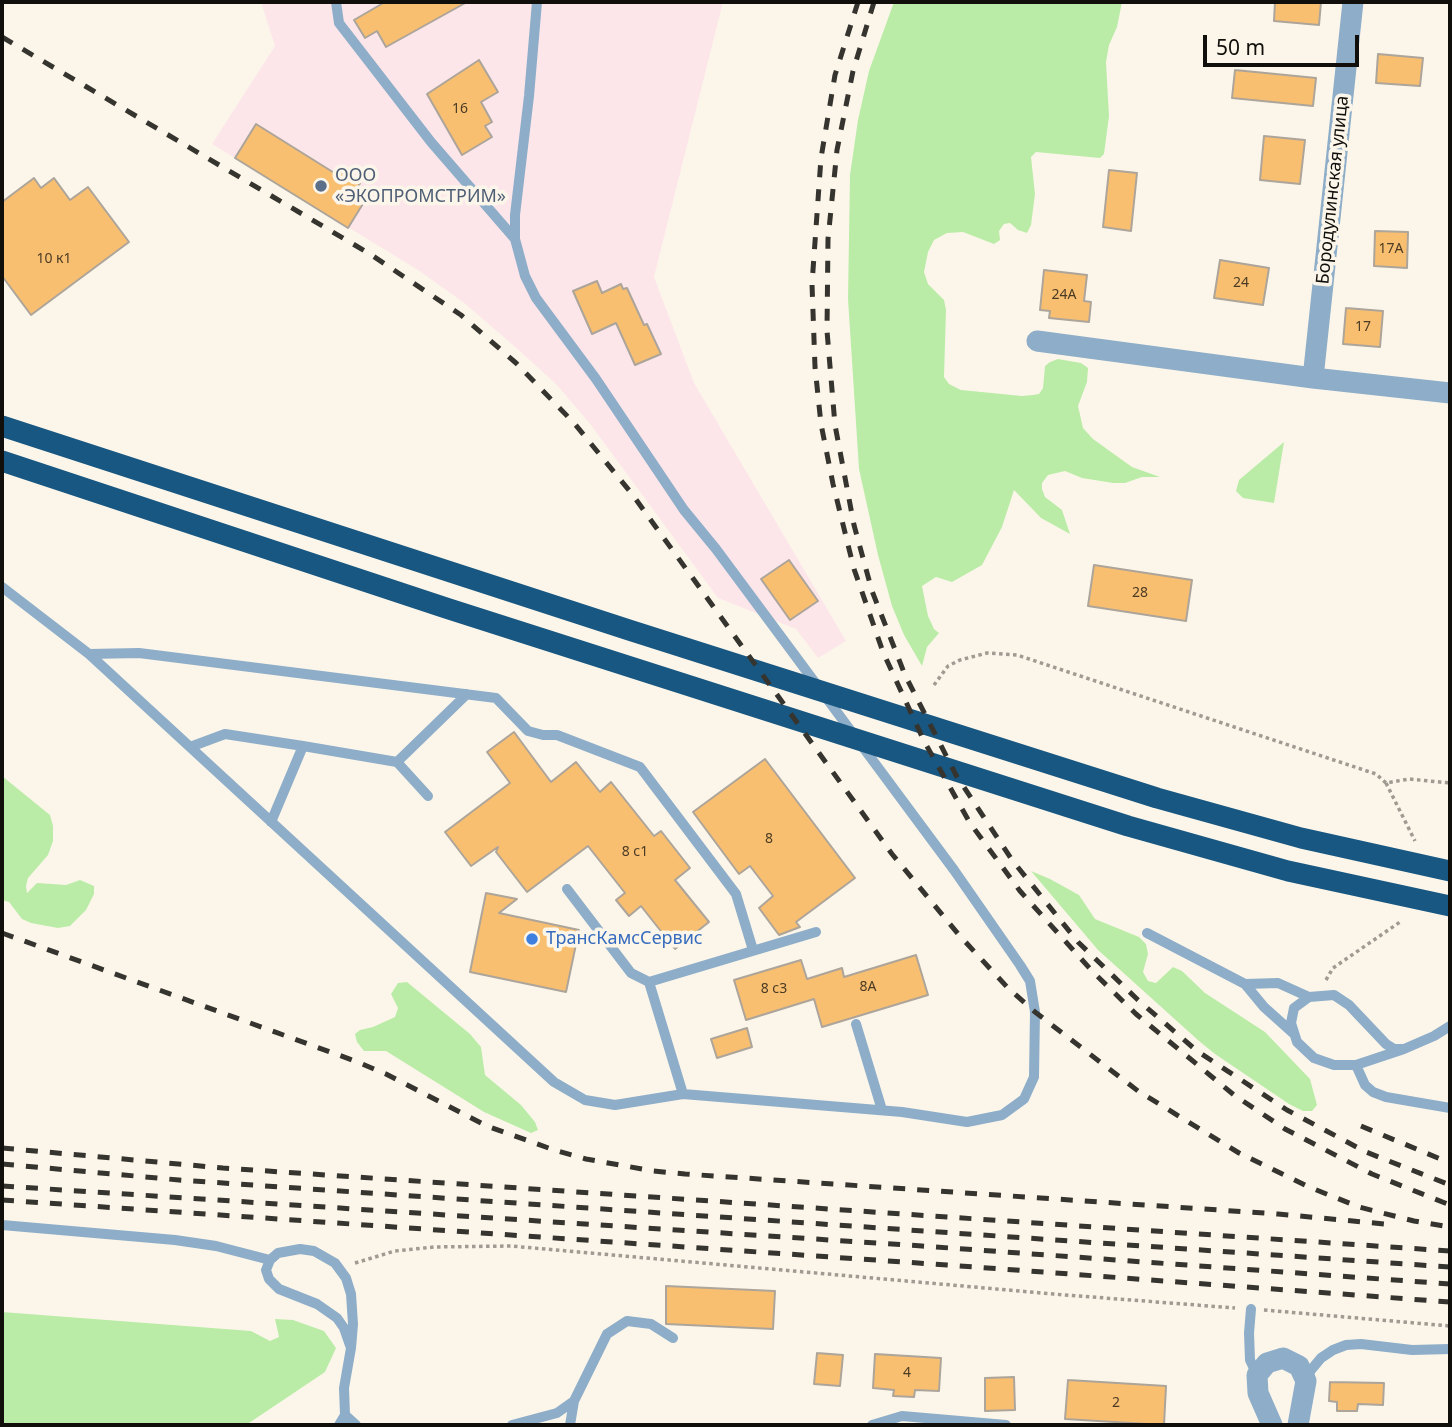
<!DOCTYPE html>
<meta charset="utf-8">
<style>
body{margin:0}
#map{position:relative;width:1452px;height:1427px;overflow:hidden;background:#fcf6ea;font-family:"Noto Sans",sans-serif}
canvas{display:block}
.frame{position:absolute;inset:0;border:4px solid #110f0b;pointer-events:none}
.scale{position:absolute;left:1203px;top:35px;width:156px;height:32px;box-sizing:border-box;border:4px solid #110f0b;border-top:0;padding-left:9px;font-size:21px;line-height:24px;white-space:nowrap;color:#110f0b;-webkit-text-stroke:5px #fcf6ea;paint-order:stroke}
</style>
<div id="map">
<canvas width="1452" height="1427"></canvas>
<div class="frame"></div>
<div class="scale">50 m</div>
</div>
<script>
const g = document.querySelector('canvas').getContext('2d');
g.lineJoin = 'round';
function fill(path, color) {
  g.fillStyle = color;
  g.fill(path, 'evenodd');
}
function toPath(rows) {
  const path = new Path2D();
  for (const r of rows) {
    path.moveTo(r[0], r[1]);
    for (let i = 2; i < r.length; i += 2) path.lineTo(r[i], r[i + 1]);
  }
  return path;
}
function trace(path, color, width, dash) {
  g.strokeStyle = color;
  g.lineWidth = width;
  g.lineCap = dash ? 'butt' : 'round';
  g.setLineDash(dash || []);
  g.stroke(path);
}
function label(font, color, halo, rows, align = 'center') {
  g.font = font + ' "Noto Sans",sans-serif';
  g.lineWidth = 7;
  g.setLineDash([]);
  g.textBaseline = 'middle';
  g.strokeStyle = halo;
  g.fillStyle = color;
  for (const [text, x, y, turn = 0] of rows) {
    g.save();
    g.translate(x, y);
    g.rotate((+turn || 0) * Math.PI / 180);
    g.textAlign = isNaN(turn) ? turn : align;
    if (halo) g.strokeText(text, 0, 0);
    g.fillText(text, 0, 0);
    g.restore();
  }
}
const commercial = toPath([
 [261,2,723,2,654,277,694,383,846,641,818,658,796,629,718,598,591,425,556,384,513,345,463,302,418,270,212,144,275,46]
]);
const green = toPath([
 [894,2,1122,2,1117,27,1109,45,1106,62,1109,116,1104,154,1100,158,1036,152,1031,157,1035,194,1031,225,1027,233,1018,230,1010,223,1004,224,999,231,1000,240,994,244,963,232,947,233,934,240,928,252,924,272,928,284,944,300,946,310,944,377,949,384,961,390,1022,396,1033,395,1039,394,1043,388,1045,366,1050,362,1058,359,1081,363,1088,368,1087,382,1078,406,1083,428,1093,439,1132,467,1160,477,1142,477,1125,483,1113,483,1082,478,1065,471,1048,475,1042,483,1042,489,1045,497,1062,510,1070,534,1041,518,1014,490,1002,527,982,565,952,582,936,577,922,586,928,616,934,629,939,633,927,647,922,666,904,635,892,606,878,555,859,469,848,299,850,175,858,120,869,71],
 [1284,442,1274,503,1243,498,1236,491,1239,480],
 [2,776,50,815,53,826,53,841,48,855,28,878,26,886,27,893,37,883,66,885,80,880,94,886,94,894,86,910,70,926,58,928,31,923,22,919,9,902,2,900],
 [1031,871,1050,879,1079,895,1095,919,1139,937,1146,944,1148,954,1143,972,1148,981,1156,983,1173,967,1182,971,1205,993,1265,1032,1310,1079,1317,1105,1312,1111,1303,1111,1289,1104,1215,1054,1199,1041,1098,950],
 [407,982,470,1034,481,1047,485,1075,521,1105,535,1122,538,1130,531,1133,484,1112,386,1051,364,1051,357,1042,355,1034,360,1030,373,1027,395,1017,398,1008,391,994,398,983],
 [2,1312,251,1331,270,1341,279,1337,275,1319,293,1320,324,1331,336,1348,325,1372,246,1425,2,1425]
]);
const building = toPath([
 [385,2,467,2,386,47,377,31,365,38,354,20,385,2],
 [1275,2,1321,2,1319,25,1274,21,1275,2],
 [1378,54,1423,58,1420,86,1376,83,1378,54],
 [479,60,498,92,481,102,492,122,485,126,492,137,462,155,427,94,479,60],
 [1235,70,1316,78,1313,106,1232,98,1235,70],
 [256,124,336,174,339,171,360,183,358,187,369,194,348,228,235,158,256,124],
 [1264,136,1305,140,1300,184,1260,180,1264,136],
 [1109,170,1137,173,1131,231,1103,227,1109,170],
 [34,178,41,188,54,178,70,200,88,187,129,242,31,315,2,276,2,202,34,178],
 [1375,231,1408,232,1407,268,1374,266,1375,231],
 [1220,260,1269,268,1263,305,1214,298,1220,260],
 [1044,270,1087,275,1084,301,1091,302,1089,322,1049,318,1050,311,1040,310,1044,270],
 [597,281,602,293,621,284,623,289,627,288,644,325,647,324,661,354,635,365,616,323,592,334,573,291,597,281],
 [1346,308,1383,311,1380,347,1343,344,1346,308],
 [789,560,818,601,790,620,761,579,789,560],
 [1094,565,1192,580,1186,621,1088,606,1094,565],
 [514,732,551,782,576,762,600,792,611,782,654,836,661,831,690,868,675,880,709,922,675,949,641,906,629,916,616,900,625,893,588,846,527,892,496,852,498,847,471,866,445,832,510,783,487,752,514,732],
 [765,759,855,878,796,922,800,927,779,935,759,908,773,896,750,866,739,874,693,812,765,759],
 [486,893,517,899,499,913,579,930,566,992,470,972,486,893],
 [916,955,928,995,822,1027,814,999,746,1020,734,980,801,960,807,979,842,968,844,977,916,955],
 [747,1028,752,1047,717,1058,711,1039,747,1028],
 [666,1286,775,1291,773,1329,666,1324,666,1286],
 [817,1353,843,1355,840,1386,814,1384,817,1353],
 [875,1354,941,1358,939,1391,915,1390,914,1397,893,1396,894,1390,873,1388,875,1354],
 [1014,1377,1015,1410,985,1411,985,1378,1014,1377],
 [1068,1380,1166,1386,1164,1425,1065,1419,1068,1380],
 [1330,1382,1384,1383,1383,1405,1358,1404,1357,1411,1337,1411,1337,1402,1329,1401,1330,1382]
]);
const path = toPath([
 [934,685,948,666,960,660,987,653,1017,655,1376,774,1386,783,1409,779,1450,783],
 [1386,783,1415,841],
 [1326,980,1333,968,1400,922],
 [355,1263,395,1251,434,1247,511,1246,1053,1294,1235,1308],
 [1264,1310,1450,1326]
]);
const lane = toPath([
 [336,2,339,23,431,142,515,239],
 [2,587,89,654,554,1082,585,1100,615,1105,683,1094,902,1112,967,1122,1002,1115,1024,1099,1034,1077,1035,1012,1030,981,1020,965,954,870,716,549,684,510,596,379,536,298,525,276,515,239,515,215,529,96,537,2],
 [89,654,139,653,496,698,528,731,543,735,557,735,640,767,736,894,753,950],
 [303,746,397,762,428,796],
 [190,747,225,734,303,746,271,822],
 [397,762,467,694],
 [567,889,631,973,649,982],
 [1147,933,1245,984,1264,1007,1293,1033],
 [1245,984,1278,983,1309,997],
 [856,1024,882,1110],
 [1404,1049,1394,1049,1386,1044,1349,1005,1334,995,1309,997,1294,1008,1291,1023,1297,1042,1314,1058,1334,1065,1356,1065,1404,1049,1434,1036,1450,1026],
 [1356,1065,1365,1085,1373,1092,1386,1097,1450,1108],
 [683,1094,649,982,816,932],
 [2,1225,175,1240,216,1246,270,1260],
 [1251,1309,1249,1333,1250,1360,1257,1375],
 [1306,1381,1311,1370,1321,1358,1333,1350,1346,1345,1361,1344,1412,1350,1450,1349],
 [345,1415,356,1425],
 [339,1425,345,1415,344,1388,351,1348,353,1324,351,1294,346,1278,335,1263,314,1251,300,1249,278,1253,270,1260,266,1270,269,1279,279,1289,317,1304,337,1318,344,1328,351,1348],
 [512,1425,557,1413,574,1401],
 [570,1425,574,1401,607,1334,627,1321,651,1324,673,1338],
 [872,1425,902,1416,1006,1425]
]);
const street = toPath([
 [1037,341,1313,378,1450,393],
 [1313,378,1353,2],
 [1272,1425,1258,1393,1257,1375,1267,1363,1283,1358,1299,1366,1306,1381,1298,1425]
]);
const highway = toPath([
 [2,426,629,630,1157,798,1301,838,1450,871],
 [2,461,446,608,1128,826,1288,871,1450,906]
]);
const rail = toPath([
 [858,2,835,75,821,158,812,284,815,367,821,424,833,484,854,569,883,652,924,741,970,823,1020,891,1093,972,1136,1014,1234,1095,1285,1129,1372,1174,1450,1205],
 [874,2,853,71,837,150,828,239,827,331,835,425,854,525,872,591,905,675,956,775,1012,860,1078,942,1138,1000,1197,1051,1287,1110,1366,1152,1450,1185],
 [2,37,370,254,461,315,516,363,574,423,632,494,892,854,959,935,1008,988,1035,1012,1138,1091,1239,1153,1309,1187,1359,1207,1414,1221,1450,1227],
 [2,933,355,1061,386,1074,487,1126,554,1150,586,1159,653,1171,685,1174,1278,1214,1395,1225],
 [1361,1126,1450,1163],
 [2,1148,223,1168,1450,1251],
 [2,1164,179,1180,1450,1267],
 [2,1186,922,1246,1450,1284],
 [2,1200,947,1265,1450,1302]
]);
const markers = [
 [321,186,7,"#5c6f8a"],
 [532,939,7,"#3f7fe0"]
];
const numberNames = [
 ["16",460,109],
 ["17А",1391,249],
 ["10 к1",54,259],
 ["24",1241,283],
 ["24А",1064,295],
 ["17",1363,327],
 ["28",1140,593],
 ["8",769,839],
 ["8 с1",635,852],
 ["8А",868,987],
 ["8 с3",774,989],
 ["4",907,1373],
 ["2",1116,1403]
];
const serviceNames = [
 ["ООО",335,176],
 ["«ЭКОПРОМСТРИМ»",335,197]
];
const streetNames = [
 ["Бородулинская улица",1333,190,-84]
];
const shopNames = [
 ["ТрансКамсСервис",546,939]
];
fill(commercial, '#fce6ea');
fill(green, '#baeca7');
fill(building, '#f9bf71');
trace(building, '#ada49a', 2);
trace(path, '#9f9a92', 3.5, [3.5, 3.5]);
trace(lane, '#8dadc8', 10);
trace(street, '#8dadc8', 21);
trace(highway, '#185781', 21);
trace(rail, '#36342e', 5, [12, 12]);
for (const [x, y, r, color] of markers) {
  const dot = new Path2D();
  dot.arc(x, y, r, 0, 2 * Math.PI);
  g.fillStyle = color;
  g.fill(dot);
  trace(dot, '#fcf6ea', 2.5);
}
label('14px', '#4b3b24', null, numberNames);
label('18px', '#4e5e75', '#fcf6ea', serviceNames, 'left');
label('18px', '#110f0b', '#fcf6ea', streetNames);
label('18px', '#366cbe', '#fcf6ea', shopNames, 'left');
</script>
